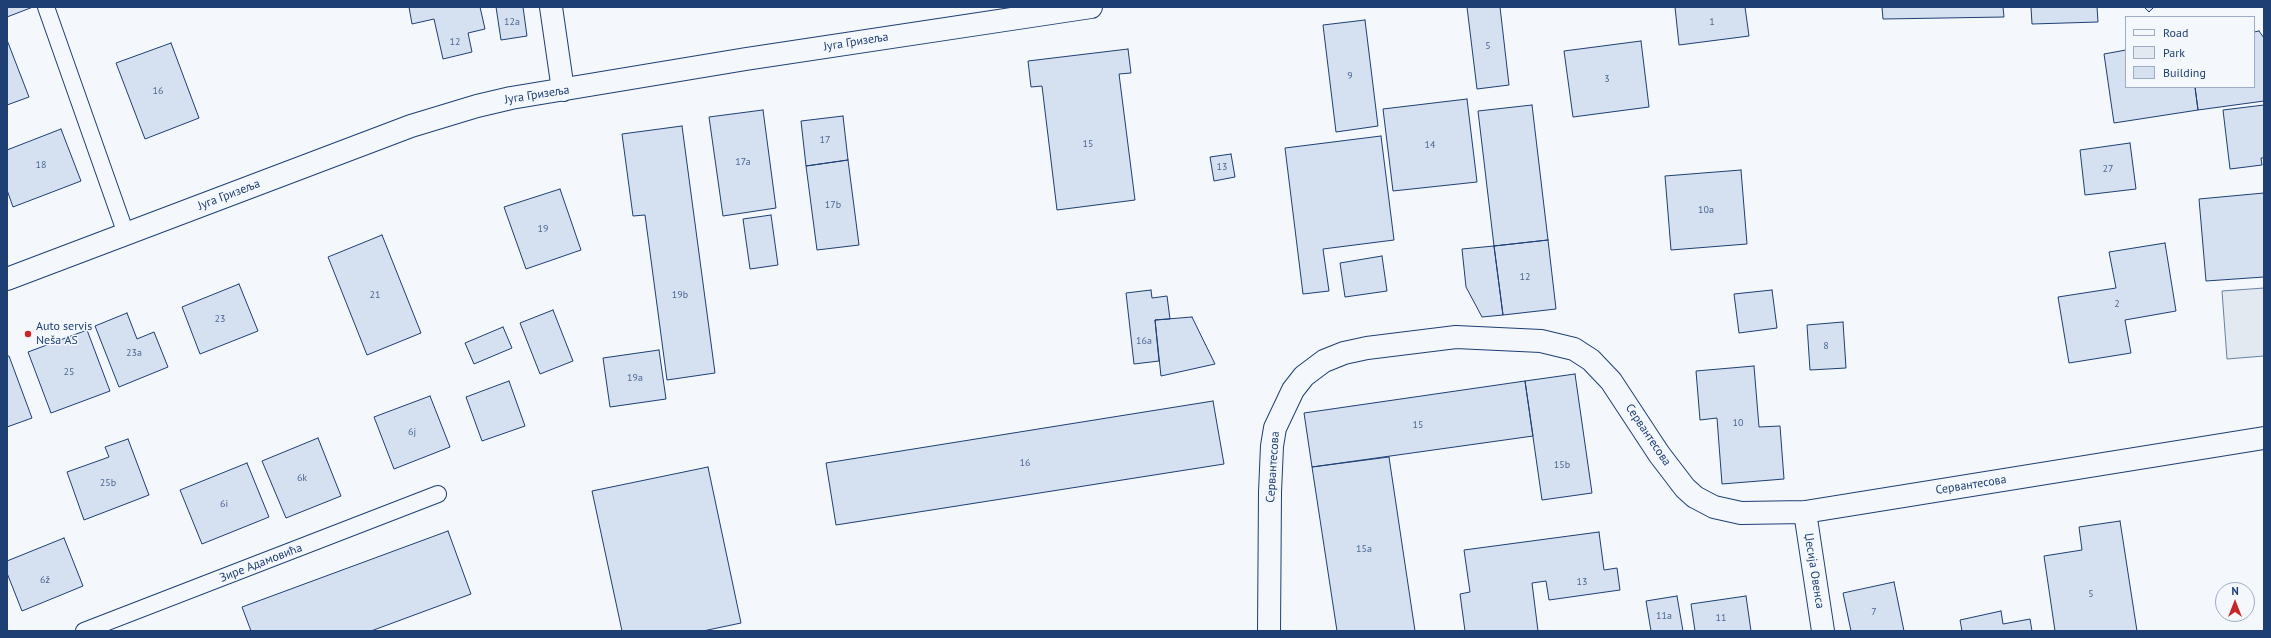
<!DOCTYPE html>
<meta charset="utf-8">
<style>
body{margin:0}
#map{position:relative;width:2271px;height:638px;overflow:hidden;background:#f4f7fb;font-family:"PT Sans",sans-serif}
canvas{display:block}
.frame{position:absolute;inset:0;border:8px solid #1d3f73;pointer-events:none}
.legend{position:absolute;left:2125px;top:16px;width:130px;height:72px;box-sizing:border-box;background:#f4f7fb;border:1px solid #9eadc5;margin:0;padding:5px 7px;list-style:none;font-size:12px;color:#1d3f73}
.legend li{display:flex;align-items:center;gap:8px;height:20px}
.legend b{width:20px;border:1px solid #9eadc5}
.north{position:absolute;left:2215px;top:582px;width:40px;height:40px;box-sizing:border-box;background:#f4f7fb;border:1px solid #9eadc5;border-radius:50%;rotate:0deg;font-size:11px;font-weight:700;line-height:16px;text-align:center;color:#1d3f73}
.north::after{content:'';display:block;margin:auto;width:14px;height:18px;background:#c62828;clip-path:polygon(50% 0,100% 100%,50% 72%,0 100%)}
</style>
<div id="map">
<canvas width="2271" height="638"></canvas>
<div class="frame"></div>
<ul class="legend">
<li><b style="height:5px;background:#f4f7fb"></b>Road</li>
<li><b style="height:11px;background:#e3e9f0"></b>Park</li>
<li><b style="height:11px;background:#d5e0f0"></b>Building</li>
</ul>
<div class="north">N</div>
</div>
<script>
const g = document.querySelector('canvas').getContext('2d');
g.lineJoin = 'round';
function fill(path, color) {
  g.fillStyle = color;
  g.fill(path, 'evenodd');
}
function toPath(rows) {
  const path = new Path2D();
  for (const r of rows) {
    path.moveTo(r[0], r[1]);
    for (let i = 2; i < r.length; i += 2) path.lineTo(r[i], r[i + 1]);
  }
  return path;
}
function trace(path, color, width, dash) {
  g.strokeStyle = color;
  g.lineWidth = width;
  g.lineCap = dash ? 'butt' : 'round';
  g.setLineDash(dash || []);
  g.stroke(path);
}
function label(font, color, halo, rows, align = 'center') {
  g.font = font + ' "PT Sans",sans-serif';
  g.lineWidth = 3;
  g.setLineDash([]);
  g.textBaseline = 'middle';
  g.strokeStyle = halo;
  g.fillStyle = color;
  for (const [text, x, y, turn = 0] of rows) {
    g.save();
    g.translate(x, y);
    g.rotate((+turn || 0) * Math.PI / 180);
    g.textAlign = isNaN(turn) ? turn : align;
    if (halo) g.strokeText(text, 0, 0);
    g.fillText(text, 0, 0);
    g.restore();
  }
}
const green = toPath([
 [2264,288,2264,356,2227,359,2222,291,2264,288]
]);
const building = toPath([
 [7,7,33,7,7,17,7,7],
 [409,7,480,7,485,29,468,33,472,52,443,59,434,19,412,24,409,7],
 [496,7,523,7,527,36,501,40,496,7],
 [1467,7,1500,7,1509,85,1477,89,1467,7],
 [1675,7,1745,7,1749,36,1679,45,1675,7],
 [1882,7,2003,7,2004,17,1883,19,1882,7],
 [2031,7,2097,7,2098,22,2032,24,2031,7],
 [2144,7,2154,7,2149,12,2144,7],
 [1365,20,1378,126,1336,132,1323,25,1365,20],
 [2259,31,2264,38,2264,101,2198,110,2195,87,2254,87,2254,32,2259,31],
 [7,40,29,97,7,105,7,40],
 [1641,41,1649,107,1573,117,1564,51,1641,41],
 [171,43,199,118,145,139,116,63,171,43],
 [1128,49,1131,73,1119,74,1135,200,1057,210,1042,86,1031,87,1028,61,1128,49],
 [2126,50,2126,87,2195,87,2198,110,2114,123,2104,54,2126,50],
 [1467,99,1477,182,1393,191,1383,109,1467,99],
 [1532,105,1548,240,1494,246,1478,111,1532,105],
 [2264,105,2264,158,2261,158,2262,165,2230,169,2223,110,2264,105],
 [763,110,776,208,723,216,709,117,763,110],
 [843,116,848,160,806,166,801,121,843,116],
 [682,126,715,373,667,380,645,215,633,216,622,134,682,126],
 [61,129,81,181,13,207,7,190,7,150,61,129],
 [1381,136,1394,240,1323,249,1329,291,1303,294,1285,148,1381,136],
 [2130,143,2136,189,2085,195,2080,150,2130,143],
 [1231,154,1235,177,1214,181,1210,157,1231,154],
 [848,160,859,245,817,250,806,166,848,160],
 [1741,170,1747,244,1671,250,1665,176,1741,170],
 [560,189,581,250,526,269,504,207,560,189],
 [2264,193,2264,277,2206,281,2199,199,2264,193],
 [771,215,778,265,750,269,743,219,771,215],
 [382,235,421,333,367,355,328,257,382,235],
 [1548,240,1556,309,1503,315,1494,246,1548,240],
 [2165,243,2176,311,2125,320,2131,353,2069,363,2058,297,2116,288,2109,252,2165,243],
 [1494,246,1503,315,1482,317,1466,287,1462,249,1494,246],
 [1382,256,1387,291,1345,297,1340,263,1382,256],
 [239,284,258,331,200,354,182,307,239,284],
 [1151,290,1152,298,1167,296,1170,319,1155,320,1159,361,1134,364,1126,293,1151,290],
 [1772,290,1777,328,1739,333,1734,294,1772,290],
 [553,310,573,361,540,374,520,323,553,310],
 [127,313,137,339,154,332,168,367,119,387,95,326,127,313],
 [1192,317,1215,364,1161,376,1155,320,1192,317],
 [1843,322,1846,368,1810,370,1807,325,1843,322],
 [503,327,512,348,474,364,465,343,503,327],
 [87,330,110,391,51,413,28,352,87,330],
 [659,350,666,399,610,407,603,358,659,350],
 [7,356,9,356,32,418,7,427,7,356],
 [1754,366,1759,427,1780,426,1784,479,1722,484,1717,418,1700,420,1696,371,1754,366],
 [1575,374,1592,493,1542,500,1525,381,1575,374],
 [509,381,525,426,482,441,466,397,509,381],
 [1525,381,1533,436,1312,467,1304,413,1525,381],
 [430,396,450,447,394,469,374,417,430,396],
 [1213,401,1224,464,836,525,826,463,1213,401],
 [318,438,341,496,286,518,262,461,318,438],
 [128,439,149,495,84,520,67,472,109,457,105,447,128,439],
 [1389,457,1415,631,1337,631,1312,467,1389,457],
 [247,463,269,517,202,544,180,490,247,463],
 [708,467,741,623,703,631,622,631,592,491,708,467],
 [2120,521,2137,631,2055,631,2044,556,2082,550,2079,527,2120,521],
 [448,531,471,594,371,631,251,631,242,607,448,531],
 [1599,532,1604,570,1617,568,1620,590,1549,600,1546,581,1532,583,1538,631,1465,631,1460,594,1470,592,1464,550,1599,532],
 [64,538,83,586,22,611,7,573,7,561,64,538],
 [1894,582,1904,631,1851,631,1843,593,1894,582],
 [1677,596,1683,631,1651,631,1646,601,1677,596],
 [1746,596,1751,631,1695,631,1691,604,1746,596],
 [2001,611,2003,624,2030,619,2032,631,1962,631,1960,620,2001,611]
]);
const service = toPath([
 [46,7,126,234],
 [84,631,438,494]
]);
const minor = toPath([
 [551,7,563,90],
 [7,279,411,126,477,106,511,98,746,59,1091,7],
 [1805,512,1823,631],
 [1269,631,1270,492,1272,446,1275,428,1293,390,1304,376,1324,361,1344,353,1367,348,1456,337,1541,341,1574,349,1591,360,1611,381,1659,454,1685,488,1695,497,1714,507,1741,513,1805,512,2264,438]
]);
const markers = [
 [28,334,4,"#c62828"]
];
const numberNames = [
 ["12a",512,22],
 ["1",1712,22],
 ["12",455,42],
 ["5",1488,46],
 ["9",1350,76],
 ["3",1607,79],
 ["16",158,91],
 ["17",825,140],
 ["15",1088,144],
 ["14",1430,145],
 ["17a",743,162],
 ["18",41,165],
 ["13",1222,167],
 ["27",2108,169],
 ["17b",833,205],
 ["10a",1706,210],
 ["19",543,229],
 ["12",1525,277],
 ["21",375,295],
 ["19b",680,295],
 ["2",2117,304],
 ["23",220,319],
 ["16a",1144,341],
 ["8",1826,346],
 ["23a",134,353],
 ["25",69,372],
 ["19a",635,378],
 ["10",1738,423],
 ["15",1418,425],
 ["6j",412,432],
 ["16",1025,463],
 ["15b",1562,465],
 ["6k",302,478],
 ["25b",108,483],
 ["6i",224,504],
 ["15a",1364,549],
 ["6ž",45,580],
 ["13",1582,582],
 ["5",2091,594],
 ["7",1874,612],
 ["11a",1664,616],
 ["11",1721,618]
];
const streetNames = [
 ["Југа Гризеља",856,42,-9],
 ["Југа Гризеља",537,95,-9],
 ["Југа Гризеља",229,195,-21],
 ["Сервантесова",1648,435,56],
 ["Сервантесова",1273,467,-86],
 ["Сервантесова",1971,485,-9],
 ["Зире Адамовића",261,563,-21],
 ["Џесија Овенса",1814,571,81]
];
const poiNames = [
 ["Auto servis",36,327],
 ["Neša AS",36,341]
];
fill(green, '#e3e9f0');
trace(green, '#687fa3', 1);
fill(building, '#d5e0f0');
trace(building, '#1d3f73', 1);
trace(service, '#1d3f73', 18);
trace(minor, '#1d3f73', 24);
trace(service, '#f4f7fb', 16);
trace(minor, '#f4f7fb', 22);
for (const [x, y, r, color] of markers) {
  const dot = new Path2D();
  dot.arc(x, y, r, 0, 2 * Math.PI);
  g.fillStyle = color;
  g.fill(dot);
  trace(dot, '#f4f7fb', 1.5);
}
label('10px', '#4b6792', null, numberNames);
label('12px', '#1d3f73', '#f4f7fb', streetNames);
label('12px', '#1d3f73', '#f4f7fb', poiNames, 'left');
</script>
